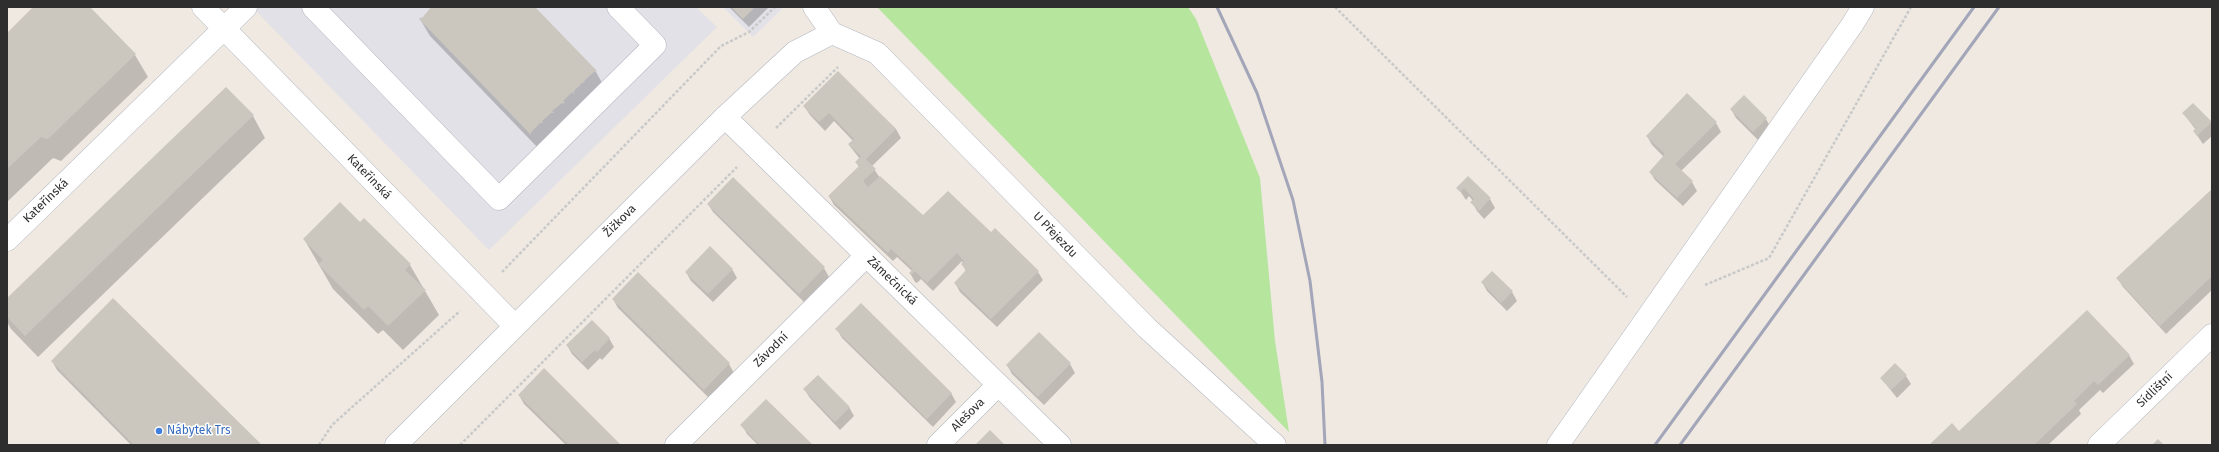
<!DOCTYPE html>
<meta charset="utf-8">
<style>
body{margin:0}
#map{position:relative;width:2219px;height:452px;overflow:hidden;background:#efe9e1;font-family:"Fira Sans",sans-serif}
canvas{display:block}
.frame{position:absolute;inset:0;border:8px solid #2e2e2e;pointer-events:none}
</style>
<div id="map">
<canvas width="2219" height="452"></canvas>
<div class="frame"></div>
</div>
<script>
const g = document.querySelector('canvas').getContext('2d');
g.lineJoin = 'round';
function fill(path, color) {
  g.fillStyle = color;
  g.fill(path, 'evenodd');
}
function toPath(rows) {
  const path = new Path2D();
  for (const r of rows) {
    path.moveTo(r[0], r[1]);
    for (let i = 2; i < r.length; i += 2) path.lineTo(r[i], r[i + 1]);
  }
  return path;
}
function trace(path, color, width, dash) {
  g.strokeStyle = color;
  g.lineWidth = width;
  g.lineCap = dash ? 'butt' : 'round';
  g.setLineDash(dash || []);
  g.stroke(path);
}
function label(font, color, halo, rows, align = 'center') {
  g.font = font + ' "Fira Sans",sans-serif';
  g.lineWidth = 3;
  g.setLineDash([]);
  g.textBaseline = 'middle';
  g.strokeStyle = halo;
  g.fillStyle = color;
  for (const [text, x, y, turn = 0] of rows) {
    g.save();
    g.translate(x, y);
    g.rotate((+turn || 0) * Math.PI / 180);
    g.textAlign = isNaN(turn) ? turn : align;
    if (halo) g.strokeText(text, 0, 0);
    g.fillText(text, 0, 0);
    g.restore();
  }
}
const industrial = toPath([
 [252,7,696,7,717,27,489,250],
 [723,7,784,7,753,37]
]);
const green = toPath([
 [877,7,1188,7,1196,19,1260,178,1275,341,1289,432]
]);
const shadow = toPath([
 [35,7,89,7,135,55,148,77,61,161,53,158,7,202,7,34],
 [436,7,534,7,596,72,605,88,540,150,430,36,420,19,422,20],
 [729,7,769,7,749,27],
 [838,73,896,129,901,138,872,166,880,178,923,217,991,233,1038,272,1043,280,997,327,960,292,955,283,966,272,962,261,933,291,921,279,917,283,915,282,910,273,912,271,897,257,893,261,834,205,829,196,859,167,856,162,860,159,849,145,853,141,834,121,825,131,810,115,804,106],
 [226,88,253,116,265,138,38,357,11,329,7,322,7,299],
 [1744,97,1766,119,1771,128,1758,140,1736,118,1731,109],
 [2193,104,2212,124,2212,136,2203,144,2194,131,2196,130,2183,113],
 [1716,123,1721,132,1681,171,1692,182,1697,191,1683,206,1655,180,1650,172,1664,157,1652,145,1647,136],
 [1468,177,1490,199,1495,208,1484,219,1477,211,1472,202,1473,201,1469,196,1466,200,1458,188],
 [2212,190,2212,290,2166,334,2123,287,2118,279],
 [708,204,824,268,829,277,804,302,713,212],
 [364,220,410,265,439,315,403,350,383,330,378,334,333,289,304,239,360,224],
 [732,269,737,278,713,302,691,281,686,272],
 [638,274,729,364,734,373,709,398,618,308,613,299],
 [1482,282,1512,292,1517,301,1507,311,1487,291],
 [837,329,951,393,956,402,933,427,842,338],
 [1039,333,1070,364,1075,373,1044,405,1012,374,1007,365],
 [609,338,614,347,602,360,600,358,588,370,572,354,567,345],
 [2129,355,2134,364,2103,393,2100,390,2079,410,2081,414,2048,445,1930,445,1962,436],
 [52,361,261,445,131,445,57,370],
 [1906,376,1911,384,1897,398,1881,378],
 [804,389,849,407,854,416,840,430,810,398],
 [519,395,620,445,566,445,524,404],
 [742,425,812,445,758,445,747,434]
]);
const building = toPath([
 [33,7,90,7,136,54,48,139,41,137,7,169,7,33],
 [431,7,535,7,597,71,594,72,585,80,584,83,583,82,574,91,574,94,572,92,563,101,565,102,563,104,562,103,552,111,554,113,551,113,542,121,543,123,540,123,531,132,531,135,419,19,421,17,422,18],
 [731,7,755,7,743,19],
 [838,71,896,129,866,159,876,169,863,181,868,187,880,176,923,215,948,191,991,232,995,228,1039,271,991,319,954,283,966,270,961,264,964,261,957,253,927,283,915,271,911,275,909,273,913,269,891,249,888,253,828,196,859,166,855,162,861,156,848,144,854,139,829,113,819,122,803,106],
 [226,87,254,115,25,336,7,317,7,298],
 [1687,93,1717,122,1675,164,1693,181,1677,198,1649,172,1665,154,1646,136],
 [1744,95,1767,118,1753,132,1730,109],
 [2193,103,2212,122,2197,136,2193,131,2196,128,2182,113],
 [1468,176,1491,198,1479,211,1470,202,1474,199,1464,188,1460,192,1456,188],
 [733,177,825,267,799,294,707,204],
 [2212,189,2212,276,2160,326,2116,278],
 [340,202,360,222,364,218,411,264,405,270,426,290,388,326,368,306,364,310,318,264,323,260,303,239],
 [710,246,733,269,708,294,685,272],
 [1492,271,1513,291,1501,303,1481,282],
 [638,272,730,363,704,390,612,299],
 [113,298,262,445,134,445,51,361],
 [861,303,952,393,927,419,835,329],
 [2087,310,2130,355,2098,385,2094,381,2074,401,2077,404,2034,445,1929,445,1952,423,1959,431],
 [592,320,610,338,597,352,595,350,582,362,566,345],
 [1039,332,1071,363,1038,397,1006,365],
 [1895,363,1907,375,1891,390,1880,378],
 [544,368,621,445,569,445,518,395],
 [818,375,850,407,835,422,803,389],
 [766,399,813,445,760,445,740,425],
 [990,430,1005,445,975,445],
 [2158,439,2164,445,2152,445]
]);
const path = toPath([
 [1335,7,1627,297],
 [776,128,838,67],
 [502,272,721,46,749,32,775,7],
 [1705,285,1769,258,1911,7],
 [319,445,332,425,460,311],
 [460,445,737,167]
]);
const minor = toPath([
 [203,7,514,325],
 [313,7,499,199,655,45,618,7],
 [814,7,832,33],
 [832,33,877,53,1147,328,1275,445],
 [725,117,1060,445],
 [7,240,246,7],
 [396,445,725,117,795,52,832,33],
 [676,445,866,256],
 [938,445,998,385],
 [1558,445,1852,25,1863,7],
 [2099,445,2212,335]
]);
const rail = toPath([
 [1217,7,1257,93,1293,200,1310,281,1322,382,1325,445],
 [1655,445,1974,7],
 [1680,445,1999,7]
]);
const markers = [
 [159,431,4,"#3f7fe0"]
];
const streetNames = [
 ["Kateřinská",369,177,46],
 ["Kateřinská",46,201,-44],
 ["Žižkova",620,221,-45],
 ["U Přejezdu",1055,235,46],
 ["Zámečnická",892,281,44],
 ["Závodní",771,350,-45],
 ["Sídlištní",2155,390,-44],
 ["Alešova",968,415,-45]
];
const shopNames = [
 ["Nábytek Trs",167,431]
];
fill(industrial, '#e3e1e8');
fill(green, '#b6e59e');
fill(shadow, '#0003');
fill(building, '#cbc7bf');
trace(minor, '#b4b7c1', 23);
trace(path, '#c9c9c9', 2.5, [3, 2]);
trace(minor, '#fff', 22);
trace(rail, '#a3a6b8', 3);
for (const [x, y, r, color] of markers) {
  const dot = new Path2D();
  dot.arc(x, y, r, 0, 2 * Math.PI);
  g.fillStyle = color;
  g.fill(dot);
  trace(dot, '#fff', 1.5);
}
label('12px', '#2e2e2e', '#fff', streetNames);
label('12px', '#366cbe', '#fff', shopNames, 'left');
</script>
